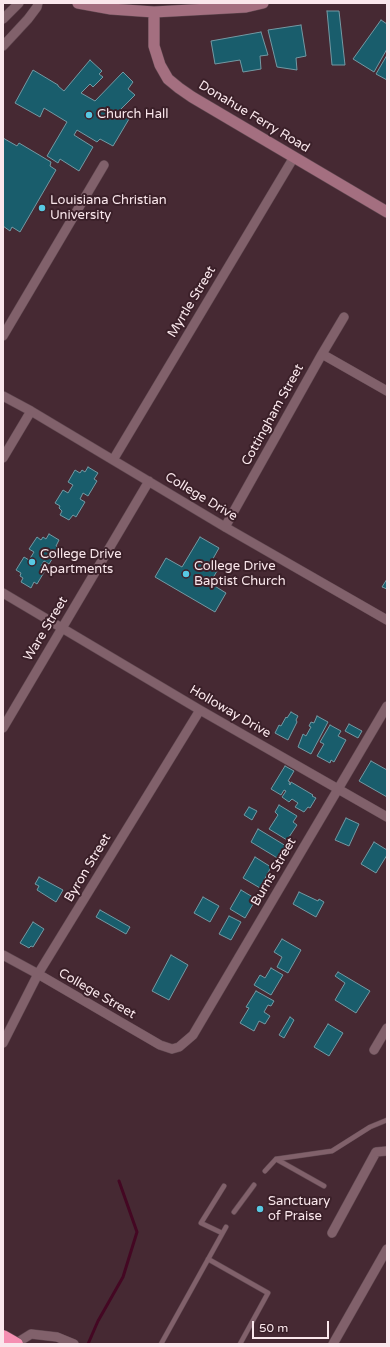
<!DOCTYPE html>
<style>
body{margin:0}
#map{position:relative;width:390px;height:1347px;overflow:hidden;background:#462933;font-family:"Varela Round",sans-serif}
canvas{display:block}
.frame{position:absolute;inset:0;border:4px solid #fae7ec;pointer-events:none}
.scale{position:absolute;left:252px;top:1321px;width:77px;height:18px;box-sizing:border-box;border:2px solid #fae7ec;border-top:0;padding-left:5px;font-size:12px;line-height:14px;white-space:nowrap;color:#fae7ec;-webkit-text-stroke:3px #3b2029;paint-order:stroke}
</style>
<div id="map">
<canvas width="390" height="1347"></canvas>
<div class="frame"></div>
<div class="scale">50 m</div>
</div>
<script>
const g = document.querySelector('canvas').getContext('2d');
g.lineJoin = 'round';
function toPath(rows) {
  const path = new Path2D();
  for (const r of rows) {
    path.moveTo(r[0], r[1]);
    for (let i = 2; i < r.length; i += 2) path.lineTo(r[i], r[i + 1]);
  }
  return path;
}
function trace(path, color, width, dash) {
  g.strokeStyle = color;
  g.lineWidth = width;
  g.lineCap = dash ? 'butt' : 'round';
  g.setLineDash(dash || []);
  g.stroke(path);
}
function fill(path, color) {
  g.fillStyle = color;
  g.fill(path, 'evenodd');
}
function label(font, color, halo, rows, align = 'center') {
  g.font = font + ' "Varela Round",sans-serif';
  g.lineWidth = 4;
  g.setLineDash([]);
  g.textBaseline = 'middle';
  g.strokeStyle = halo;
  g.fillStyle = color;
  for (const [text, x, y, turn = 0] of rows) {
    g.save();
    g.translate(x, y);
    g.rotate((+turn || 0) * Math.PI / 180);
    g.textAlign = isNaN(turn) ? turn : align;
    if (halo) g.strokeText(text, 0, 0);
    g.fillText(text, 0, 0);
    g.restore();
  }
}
const stream = toPath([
 [88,1344,98,1321,123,1277,137,1232,119,1181]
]);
const building = toPath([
 [327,11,339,11,345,65,332,65,327,11],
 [381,20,387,24,387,49,374,72,353,59,381,20],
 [301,25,306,56,296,58,297,70,277,67,268,30,301,25],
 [261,32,268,55,260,56,261,69,243,72,240,60,215,64,211,41,261,32],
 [387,55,387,80,376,74,387,55],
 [90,60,102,71,99,74,103,77,93,87,90,84,81,93,95,101,123,72,133,82,128,89,135,95,118,112,129,119,113,146,100,139,97,142,77,130,74,135,93,147,79,171,60,159,58,163,47,156,67,122,44,108,40,117,15,103,33,70,58,85,58,86,64,91,90,60],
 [3,138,17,146,19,143,51,162,50,166,56,170,20,232,12,227,10,231,3,226,3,138],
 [88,467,98,473,94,479,97,481,88,496,83,493,80,499,85,502,76,517,73,515,69,520,60,515,62,511,59,508,60,506,55,503,63,490,68,493,73,485,68,482,75,470,80,473,82,470,85,472,88,467],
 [49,534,59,540,56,546,59,548,49,564,44,561,41,566,46,569,37,584,34,582,31,588,21,582,23,578,20,576,21,573,16,570,24,557,29,560,34,552,29,549,37,537,41,540,43,537,46,539,49,534],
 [200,537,219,548,210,564,216,567,217,571,210,583,226,593,215,612,155,577,166,558,182,567,200,537],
 [387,579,387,589,382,587,387,579],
 [291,712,298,716,296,720,297,722,288,740,275,733,279,725,281,726,286,717,287,718,291,712],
 [317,716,328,722,311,754,298,747,303,734,306,736,311,727,309,726,311,722,314,723,317,716],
 [349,724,362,731,358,738,345,731,349,724],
 [330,725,341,731,338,736,346,740,334,762,331,760,330,763,317,756,324,744,320,742,330,725],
 [371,761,387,770,387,797,359,781,371,761],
 [285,766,294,771,288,781,290,782,289,784,290,785,291,782,313,795,312,796,316,798,310,808,308,807,304,812,295,807,298,803,292,799,289,802,282,797,286,791,284,790,281,795,271,789,285,766],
 [279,805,297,816,293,822,297,825,287,840,269,829,278,815,275,812,279,805],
 [249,807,257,811,252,820,244,815,249,807],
 [346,818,359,824,349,846,335,840,346,818],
 [258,829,286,846,279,859,251,842,258,829],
 [374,842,387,850,387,855,376,873,361,864,374,842],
 [255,857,271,867,260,888,243,878,255,857],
 [39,877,63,890,56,902,37,890,39,886,35,884,39,877],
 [241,890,256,899,245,918,230,909,241,890],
 [299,892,318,901,319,899,324,902,316,917,293,904,299,892],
 [203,897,219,906,210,922,194,913,203,897],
 [100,910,130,927,126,934,96,917,100,910],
 [229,916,241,922,231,940,219,934,229,916],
 [33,922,44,929,33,947,31,946,29,948,20,943,33,922],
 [282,939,301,950,288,973,277,967,282,957,274,952,282,939],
 [171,955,188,965,169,1000,152,991,171,955],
 [271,968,283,975,271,995,254,985,260,975,265,978,271,968],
 [338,972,370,991,356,1013,335,1000,345,983,335,976,338,972],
 [256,991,274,1001,271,1006,268,1005,264,1012,270,1016,265,1024,259,1021,254,1031,240,1023,249,1008,246,1007,256,991],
 [290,1017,294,1020,284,1038,279,1035,290,1017],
 [328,1024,343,1033,329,1056,314,1047,328,1024]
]);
const service = toPath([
 [276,1159,324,1186],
 [265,1171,276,1159,332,1151,370,1127,387,1120],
 [234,1212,254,1185],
 [222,1233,201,1223,224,1186],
 [208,1259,268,1293,240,1344],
 [161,1344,226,1227]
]);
const minor = toPath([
 [3,19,19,3],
 [3,46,28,19,37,7,38,3],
 [3,336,104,165],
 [322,354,387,391],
 [3,396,31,411,225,527,387,620],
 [3,458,31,411],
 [113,460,294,157],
 [225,527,322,354,344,317],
 [3,593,200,710,387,817],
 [3,728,149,481],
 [3,955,38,974,160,1045,172,1049,179,1047,193,1035,387,706],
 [3,1043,38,974,200,710],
 [374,1050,387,1028],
 [332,1233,376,1152,387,1151],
 [15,1344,31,1334,57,1337,74,1344],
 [333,1344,387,1249]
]);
const secondary = toPath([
 [78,3,111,9,154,12,246,7,263,3],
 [154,12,154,46,160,65,168,79,179,88,192,97,387,212]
]);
const motorwayBridge = toPath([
 [3,1336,17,1344]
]);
const markers = [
 [89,115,4,"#58c9e3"],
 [42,208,4,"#58c9e3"],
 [32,562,4,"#58c9e3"],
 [186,574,4,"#58c9e3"],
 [260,1209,4,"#58c9e3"]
];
const poiNames = [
 ["Church Hall",97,115],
 ["Louisiana Christian",50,201],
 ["University",50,216],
 ["College Drive",40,555],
 ["Apartments",40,570],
 ["College Drive",194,567],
 ["Baptist Church",194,582],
 ["Sanctuary",268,1202],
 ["of Praise",268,1217]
];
const streetNames = [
 ["Donahue Ferry Road",254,117,31],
 ["Myrtle Street",192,302,-59],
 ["Cottingham Street",273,415,-61],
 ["College Drive",201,497,31],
 ["Ware Street",46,629,-59],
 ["Holloway Drive",230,712,30],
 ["Byron Street",88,868,-59],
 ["Burns Street",274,872,-60],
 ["College Street",97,994,30]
];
trace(stream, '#440723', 3);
fill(building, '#195d6c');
trace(building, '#7399a3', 1);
trace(service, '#614951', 5.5);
trace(minor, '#614951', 10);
trace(secondary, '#614951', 12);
trace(service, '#81616b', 4.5);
trace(minor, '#81616b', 9);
trace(secondary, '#a46f80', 11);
trace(motorwayBridge, '#614951', 13, []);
trace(motorwayBridge, '#f58fb2', 12);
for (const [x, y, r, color] of markers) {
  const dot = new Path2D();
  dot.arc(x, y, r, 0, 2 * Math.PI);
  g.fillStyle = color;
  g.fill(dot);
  trace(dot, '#3b2029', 1.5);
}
label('13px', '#fae7ec', '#3b2029', poiNames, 'left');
label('13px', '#fae7ec', '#3b2029', streetNames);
</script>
